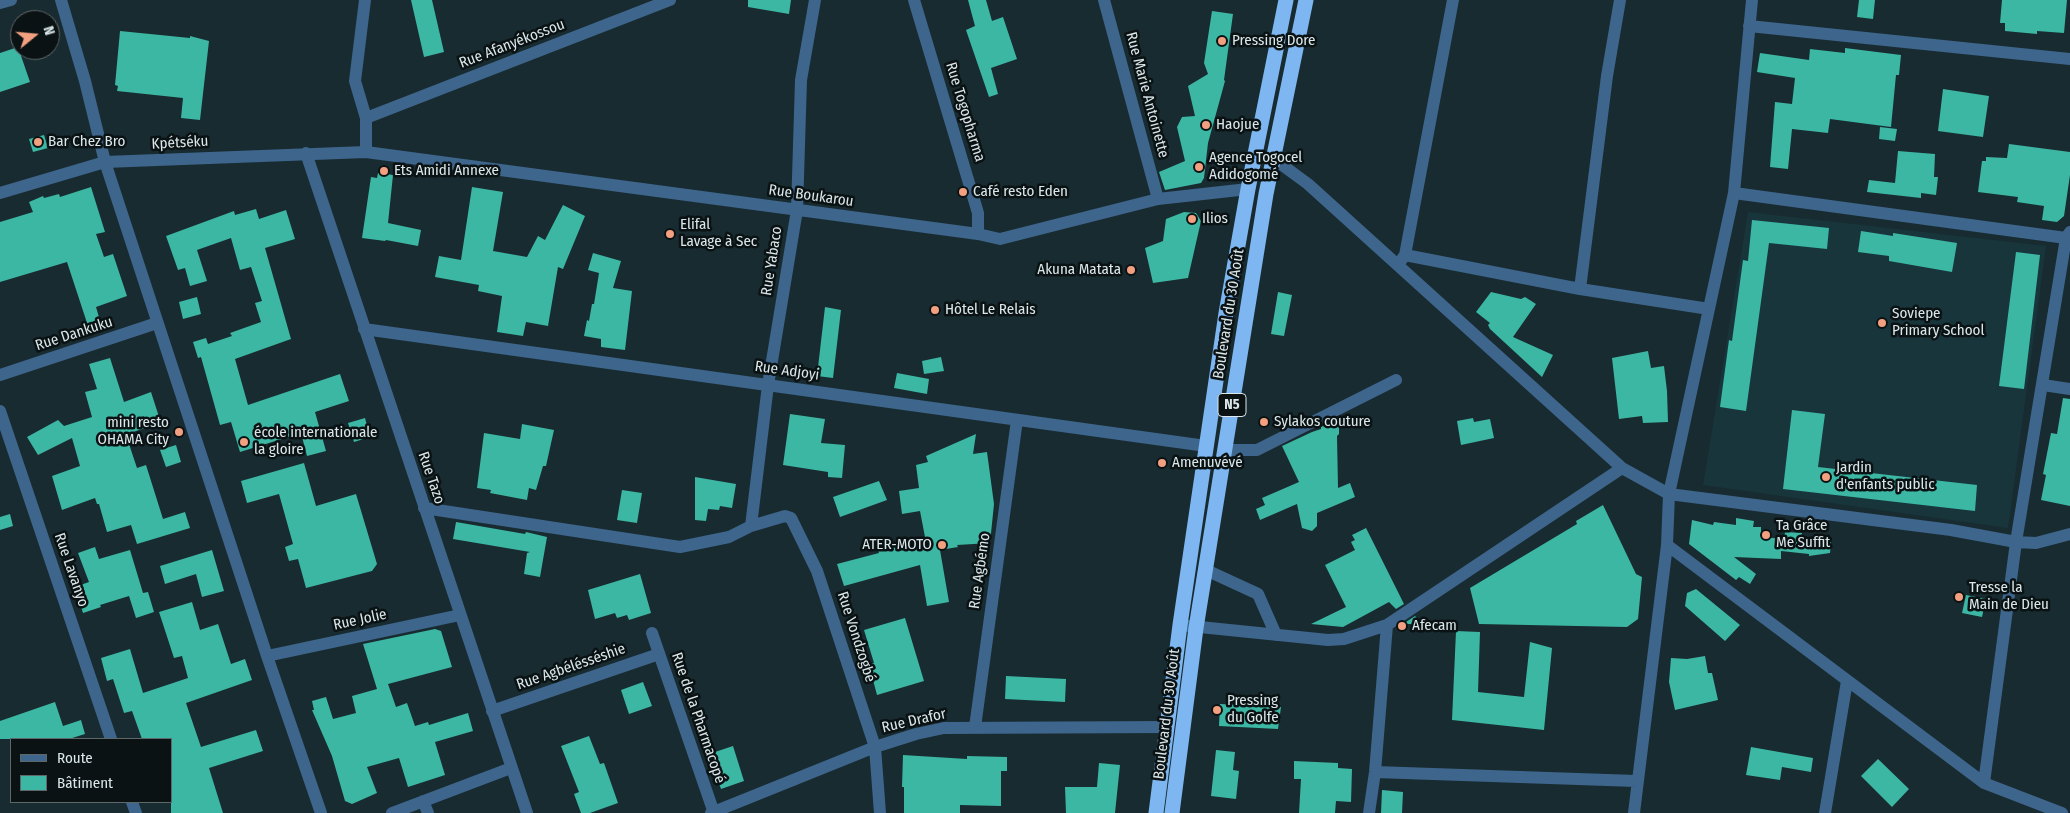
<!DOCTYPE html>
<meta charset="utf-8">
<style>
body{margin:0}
#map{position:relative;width:2070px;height:813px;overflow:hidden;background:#182b30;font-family:"Fira Sans Condensed",sans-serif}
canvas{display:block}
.legend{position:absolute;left:10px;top:738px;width:162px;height:65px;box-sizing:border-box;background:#0a1214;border:1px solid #5e676a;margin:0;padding:6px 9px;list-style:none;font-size:15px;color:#dbe7ea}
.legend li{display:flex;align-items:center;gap:10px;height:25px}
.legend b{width:25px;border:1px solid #5e676a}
.north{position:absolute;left:10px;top:10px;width:50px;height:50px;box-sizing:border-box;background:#0a1214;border:1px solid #5e676a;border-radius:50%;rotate:73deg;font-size:14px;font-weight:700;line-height:20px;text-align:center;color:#dbe7ea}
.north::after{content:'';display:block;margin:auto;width:18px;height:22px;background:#f2a07f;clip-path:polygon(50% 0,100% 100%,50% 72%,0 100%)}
</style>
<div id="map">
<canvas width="2070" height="813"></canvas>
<ul class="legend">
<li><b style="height:6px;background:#3e658b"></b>Route</li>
<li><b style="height:14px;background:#3cb7a4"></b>Bâtiment</li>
</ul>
<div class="north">N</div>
</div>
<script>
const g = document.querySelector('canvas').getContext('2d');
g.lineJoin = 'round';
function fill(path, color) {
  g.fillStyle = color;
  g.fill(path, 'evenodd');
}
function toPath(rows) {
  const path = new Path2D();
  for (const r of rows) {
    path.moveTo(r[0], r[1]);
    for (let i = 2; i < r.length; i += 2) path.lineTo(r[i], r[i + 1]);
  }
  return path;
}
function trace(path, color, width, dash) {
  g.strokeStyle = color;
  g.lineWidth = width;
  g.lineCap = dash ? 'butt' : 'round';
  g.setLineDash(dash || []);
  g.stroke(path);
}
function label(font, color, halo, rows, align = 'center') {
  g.font = font + ' "Fira Sans Condensed",sans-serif';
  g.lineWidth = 5;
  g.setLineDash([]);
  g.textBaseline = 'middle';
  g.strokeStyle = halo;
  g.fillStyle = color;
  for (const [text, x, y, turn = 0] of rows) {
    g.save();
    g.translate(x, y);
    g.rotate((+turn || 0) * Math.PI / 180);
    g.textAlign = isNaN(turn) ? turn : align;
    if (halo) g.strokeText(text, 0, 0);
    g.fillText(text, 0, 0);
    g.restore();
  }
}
const built = toPath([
 [1748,212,2046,246,2008,528,1703,485]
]);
const building = toPath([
 [411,0,432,0,444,52,424,57],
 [748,0,791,0,789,14,748,7],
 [968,0,986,0,992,21,1003,17,1017,59,991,68,998,94,989,97,966,30,975,26],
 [1859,0,1875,0,1873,19,1857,17],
 [2002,0,2067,0,2064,33,2037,31,2037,34,2005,31,2005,23,2000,23],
 [1212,11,1233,14,1224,80,1225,81,1208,143,1204,178,1201,183,1165,190,1159,172,1185,161,1177,127,1182,117,1195,116,1188,86,1208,74,1204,63],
 [120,31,190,38,190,36,209,41,200,120,181,118,183,98,117,91,118,86,115,85],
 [18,47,30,82,0,92,0,53],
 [1845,48,1901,55,1899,75,1896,75,1891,127,1830,119,1828,133,1792,129,1788,169,1770,167,1775,102,1792,104,1795,78,1757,72,1760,53,1809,60,1810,49,1845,53],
 [1943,89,1989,96,1983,137,1938,131],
 [1880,127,1897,129,1895,141,1879,139],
 [44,135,48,148,33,152,29,139],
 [2009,144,2070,152,2070,175,2064,216,2057,222,2042,220,2044,206,2017,202,2018,197,1978,192,1982,161,1986,161,1986,157,2007,158],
 [1898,151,1935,154,1934,177,1938,177,1936,195,1921,193,1921,198,1867,192,1869,180,1895,183],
 [378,173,393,175,388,223,421,230,418,246,386,240,385,241,362,238,371,177,377,178],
 [91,187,105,232,96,234,104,257,113,254,127,296,96,307,101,324,89,329,67,262,0,282,0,222,33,212,29,202,43,196,44,198,59,194,60,197],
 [472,187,503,192,493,251,527,257,538,236,545,240,563,205,585,216,563,269,558,267,548,326,526,322,523,336,497,332,502,296,478,291,479,285,435,277,439,256,461,260],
 [256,209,259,219,286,210,295,239,265,248,291,339,235,359,248,405,340,374,349,401,315,412,326,451,307,456,301,433,240,452,231,422,220,425,201,357,198,358,193,342,206,338,208,344,232,336,230,333,261,322,255,303,262,301,251,267,240,270,231,238,197,250,207,281,190,286,185,268,178,270,166,236,234,211,235,215],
 [1184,212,1196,213,1201,221,1188,278,1153,283,1145,248,1163,241,1166,219],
 [1752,220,1829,228,1827,249,1769,243,1746,411,1720,407,1729,340,1732,341,1743,260,1748,261],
 [1861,231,1893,236,1893,233,1957,243,1952,272,1889,261,1889,256,1858,252],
 [2016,252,2040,255,2024,389,1999,386],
 [593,253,621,261,613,288,632,291,625,350,601,347,601,339,584,336,587,320,589,321,592,304,594,304,599,273,588,270],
 [1278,292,1292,295,1284,336,1271,334],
 [1491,292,1521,299,1525,297,1536,304,1513,337,1553,355,1542,377,1490,329,1488,325,1490,323,1476,312],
 [197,297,201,314,183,319,179,302],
 [825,307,841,310,833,378,817,376],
 [1648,351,1651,368,1664,366,1667,391,1668,422,1643,423,1642,416,1619,419,1612,358],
 [941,357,944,371,924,374,922,361],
 [110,358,124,402,151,392,161,423,133,432,134,436,127,438,137,468,146,465,163,519,185,512,190,528,137,544,131,525,107,532,99,504,97,504,95,498,62,510,52,476,80,466,72,438,38,455,27,437,58,420,64,426,92,417,85,392,97,389,89,364],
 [897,373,929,379,927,394,894,388],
 [2063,398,2070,399,2070,506,2041,500,2046,475,2043,474,2051,433,2057,434],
 [1792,410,1825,414,1818,467,1977,485,1975,511,1783,489],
 [790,414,825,419,821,443,845,445,842,478,828,477,828,472,783,465],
 [365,418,370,437,354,442,348,423],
 [1339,418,1339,434,1337,436,1338,488,1350,483,1355,497,1317,513,1317,526,1312,531,1302,528,1297,504,1260,520,1256,509,1265,505,1262,498,1299,482,1282,446,1312,432,1321,429,1321,427],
 [1473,418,1474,422,1490,419,1494,438,1461,445,1457,421],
 [522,424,554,430,546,466,543,466,536,490,529,488,527,500,490,493,491,490,477,488,484,433,520,439],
 [976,434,973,454,987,452,994,504,990,543,957,545,958,547,940,550,949,602,927,606,920,565,844,586,837,564,879,553,878,550,925,537,920,511,902,514,899,491,919,488,916,465,928,462,926,456],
 [176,445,181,462,166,467,160,450],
 [304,463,316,506,356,494,377,564,372,571,306,588,298,559,289,561,285,547,293,544,279,494,247,503,241,481],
 [695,477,736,484,732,508,720,506,719,510,708,509,706,521,695,520],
 [879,481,887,500,840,517,833,497],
 [622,490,642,493,637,523,617,520],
 [1603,505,1636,574,1642,577,1638,619,1627,627,1479,624,1470,588,1577,524,1576,521],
 [10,514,13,526,0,530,0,517],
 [1736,518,1754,521,1753,527,1761,527,1761,537,1784,539,1785,532,1802,533,1801,538,1831,542,1830,553,1809,556,1809,554,1781,551,1781,559,1734,557,1756,574,1750,584,1739,577,1736,580,1689,544,1692,520,1713,525,1714,522,1736,525],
 [456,522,525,534,526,532,547,537,540,577,524,574,527,553,530,552,453,539],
 [1366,528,1404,604,1396,609,1389,602,1343,627,1311,624,1346,607,1325,565,1355,550,1351,542,1355,540,1352,535],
 [95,547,99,559,130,550,143,593,148,592,154,612,136,618,129,596,100,605,101,607,83,613,75,587,89,582,78,553],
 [212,550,224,591,202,597,196,574,165,584,160,566],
 [640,574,651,613,629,620,627,615,617,618,615,613,595,619,588,590],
 [1696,589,1740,625,1725,641,1685,606,1687,593],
 [1966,595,1986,599,1982,617,1962,613],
 [192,602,200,630,218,624,231,664,245,659,252,680,186,703,201,747,256,730,263,751,209,768,223,813,171,813,171,739,142,739,132,711,124,713,113,679,107,681,101,658,130,649,143,693,188,678,182,656,174,658,159,612],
 [1415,616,1423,625,1415,625,1413,627,1411,624,1403,624],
 [905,618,924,681,877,695,869,665,874,663,864,630],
 [435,629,441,631,452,667,388,684,396,707,407,703,415,726,428,722,429,725,468,713,473,731,435,742,445,775,408,787,399,758,367,767,377,793,352,804,345,801,332,756,312,710,314,710,312,701,326,697,333,719,356,713,352,696,377,689,363,644],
 [1456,631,1480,632,1478,692,1524,697,1530,642,1552,648,1544,730,1452,720],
 [1705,656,1708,673,1712,673,1718,700,1675,710,1669,682,1671,658,1687,659],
 [1006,676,1066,679,1065,702,1005,699],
 [643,682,652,706,629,714,621,690],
 [55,702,63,726,81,720,85,734,69,739,0,739,0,721],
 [1220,704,1281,707,1278,729,1219,726],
 [589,736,600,764,604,763,618,803,590,813,581,813,574,794,579,792,561,746],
 [733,746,744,781,721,789,709,754],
 [1751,747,1813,758,1811,772,1782,767,1780,780,1746,775],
 [1216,750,1235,752,1233,770,1239,771,1236,799,1211,796],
 [903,755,967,759,967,756,1007,757,1007,771,1001,771,1001,806,960,805,960,813,904,813,904,787,902,787],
 [1878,759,1909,789,1892,807,1861,776],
 [1294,761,1338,763,1338,768,1352,769,1351,802,1336,801,1335,813,1299,813,1301,779,1294,779],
 [1099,763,1120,765,1115,813,1066,813,1065,787,1097,787],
 [1382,790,1403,792,1402,813,1381,813]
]);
const minor = toPath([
 [61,0,85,81,105,162,267,656,321,813],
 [365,0,355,81,366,118,366,152],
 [914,0,978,213,978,234],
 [1104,0,1158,199],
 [0,3,11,0],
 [1749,26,2070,59],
 [366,118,670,0],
 [306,153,527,813],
 [1274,159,1308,184,1622,468,1669,494,1951,530,2016,542,2036,543,2070,534],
 [0,193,105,162,366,152,978,234,1000,239,1158,199,1248,189],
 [1734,193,2066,238],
 [1405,255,1580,289,1709,309],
 [1400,262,1405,255,1453,0],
 [1580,289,1607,76,1620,0],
 [364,329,1206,446],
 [0,375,157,323],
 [2043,385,2070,389],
 [0,411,111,739],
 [1225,450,1257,450,1396,380],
 [424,508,680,547,729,537,751,526,785,516,791,518,817,571,875,747,880,813],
 [751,526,768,385,797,210,801,80,815,0],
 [1667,545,1984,783,2062,813],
 [1206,570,1258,594,1276,635],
 [1180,625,1328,640,1344,639,1387,625,1622,468],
 [652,633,714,813],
 [267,656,460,615],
 [492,711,659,654],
 [975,727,1017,420],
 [1375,772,1636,781],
 [1984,783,2016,542,2066,238,2070,232],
 [423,801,428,813],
 [132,802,136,813],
 [392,813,511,768],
 [711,813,875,747,916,734,944,728,1168,727],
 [1369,813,1375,772,1387,625],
 [1634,813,1667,545,1669,494,1734,193,1752,0],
 [1825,813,1847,681]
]);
const highway = toPath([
 [1156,813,1180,625,1226,313,1248,189,1286,0],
 [1172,813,1196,628,1266,194,1306,0]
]);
const markers = [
 [1222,41,5,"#f2a07f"],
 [1206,125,5,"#f2a07f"],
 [38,142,5,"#f2a07f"],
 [1199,167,5,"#f2a07f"],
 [384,171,5,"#f2a07f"],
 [963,192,5,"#f2a07f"],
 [1192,219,5,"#f2a07f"],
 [670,234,5,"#f2a07f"],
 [1131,270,5,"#f2a07f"],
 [935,310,5,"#f2a07f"],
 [1882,323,5,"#f2a07f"],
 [1264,422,5,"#f2a07f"],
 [179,432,5,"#f2a07f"],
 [244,442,5,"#f2a07f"],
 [1162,463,5,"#f2a07f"],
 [1826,477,5,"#f2a07f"],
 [1766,535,5,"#f2a07f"],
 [942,545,5,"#f2a07f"],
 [1959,597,5,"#f2a07f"],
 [1402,626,5,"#f2a07f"],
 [1217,710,5,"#f2a07f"]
];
const shields = [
 [1232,405,28]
];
const shieldNames = [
 ["N5",1232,405]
];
const poiNames = [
 ["Pressing Dore",1232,41],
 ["Haojue",1216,125],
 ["Bar Chez Bro",48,142],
 ["Agence Togocel",1209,158],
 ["Adidogomé",1209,175],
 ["Ets Amidi Annexe",394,171],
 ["Café resto Eden",973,192],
 ["Ilios",1202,219],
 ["Elifal",680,225],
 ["Lavage à Sec",680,242],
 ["Akuna Matata",1121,270,"right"],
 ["Hôtel Le Relais",945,310],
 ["Soviepe",1892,314],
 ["Primary School",1892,331],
 ["Sylakos couture",1274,422],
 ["mini resto",169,423,"right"],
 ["OHAMA City",169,440,"right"],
 ["école internationale",254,433],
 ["la gloire",254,450],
 ["Amenuvévé",1172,463],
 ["Jardin",1836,468],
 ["d'enfants public",1836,485],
 ["Ta Grâce",1776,526],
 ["Me Suffit",1776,543],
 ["ATER-MOTO",932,545,"right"],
 ["Tresse la",1969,588],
 ["Main de Dieu",1969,605],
 ["Afecam",1412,626],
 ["Pressing",1227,701],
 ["du Golfe",1227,718]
];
const streetNames = [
 ["Rue Afanyékossou",512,44,-21],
 ["Rue Marie Antoinette",1147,95,75],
 ["Rue Togopharma",965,112,73],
 ["Kpétséku",180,143,-3],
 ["Rue Boukarou",811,196,8],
 ["Rue Yabaco",772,261,-81],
 ["Boulevard du 30 Août",1229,314,-81],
 ["Rue Dankuku",74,334,-18],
 ["Rue Adjoyi",787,371,8],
 ["Rue Tazo",431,478,71],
 ["Rue Lavanyo",71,570,71],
 ["Rue Agbémo",980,571,-82],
 ["Rue Jolie",360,620,-12],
 ["Rue Vondzogbé",856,637,72],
 ["Rue Agbélésséshie",571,667,-19],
 ["Boulevard du 30 Août",1167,714,-83],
 ["Rue de la Pharmacopé",698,718,71],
 ["Rue Drafor",914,721,-13]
];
fill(built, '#18353c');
fill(building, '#3cb7a4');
trace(minor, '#3e658b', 12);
trace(highway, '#7db6f0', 15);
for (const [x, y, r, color] of markers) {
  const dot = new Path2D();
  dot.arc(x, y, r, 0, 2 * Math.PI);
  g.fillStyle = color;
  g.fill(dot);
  trace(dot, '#0a1214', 2);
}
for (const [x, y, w] of shields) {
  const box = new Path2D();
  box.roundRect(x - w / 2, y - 11.5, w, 23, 4);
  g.fillStyle = '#0a1214';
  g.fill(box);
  trace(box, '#dbe7ea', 1);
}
label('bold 14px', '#dbe7ea', null, shieldNames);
label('15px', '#dbe7ea', '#0a1214', poiNames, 'left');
label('15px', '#dbe7ea', '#0a1214', streetNames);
</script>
